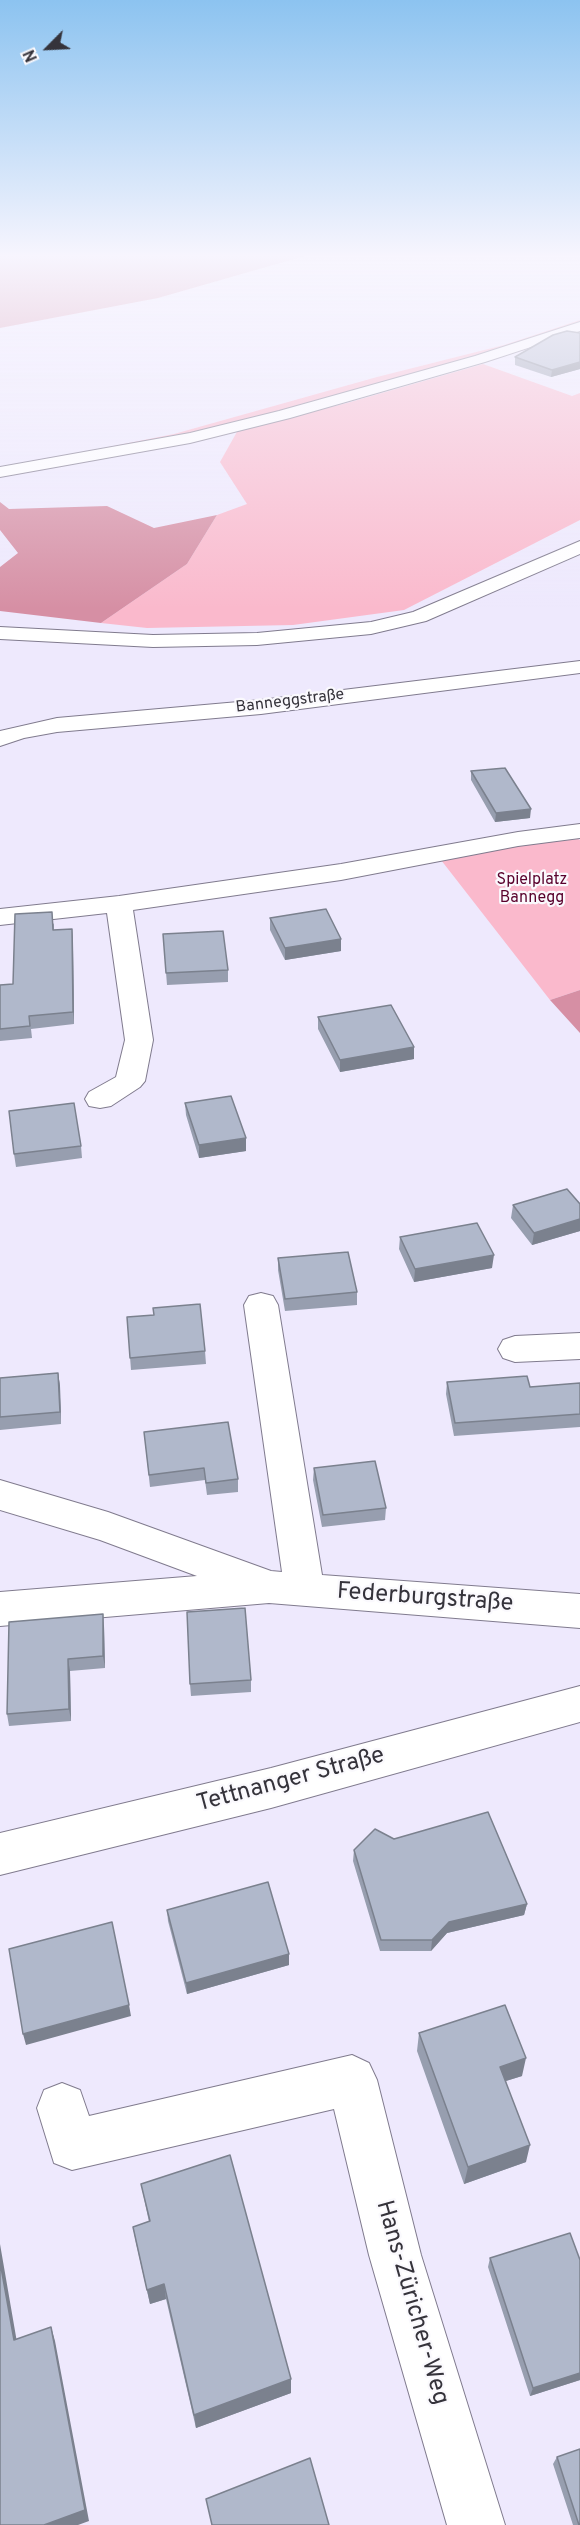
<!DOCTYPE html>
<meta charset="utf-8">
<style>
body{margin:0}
#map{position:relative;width:580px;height:2525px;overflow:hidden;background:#eee9fd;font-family:Overpass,sans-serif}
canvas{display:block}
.north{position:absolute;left:18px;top:18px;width:60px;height:60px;-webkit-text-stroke:4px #faf9fd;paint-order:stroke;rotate:246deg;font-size:16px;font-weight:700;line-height:24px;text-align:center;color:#35333b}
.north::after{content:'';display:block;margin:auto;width:21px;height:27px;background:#35333b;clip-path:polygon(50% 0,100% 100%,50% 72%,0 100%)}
</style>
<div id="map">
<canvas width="580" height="2525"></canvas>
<div class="north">N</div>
</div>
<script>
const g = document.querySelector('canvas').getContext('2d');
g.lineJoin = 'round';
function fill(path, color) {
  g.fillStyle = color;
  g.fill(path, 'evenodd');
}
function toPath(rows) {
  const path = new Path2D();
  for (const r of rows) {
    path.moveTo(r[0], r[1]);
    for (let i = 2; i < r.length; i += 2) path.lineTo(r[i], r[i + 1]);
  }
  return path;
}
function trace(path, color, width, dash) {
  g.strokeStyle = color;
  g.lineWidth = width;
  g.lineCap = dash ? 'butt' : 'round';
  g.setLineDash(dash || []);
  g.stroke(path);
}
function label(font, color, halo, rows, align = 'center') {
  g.font = font + ' Overpass,sans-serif';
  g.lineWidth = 4.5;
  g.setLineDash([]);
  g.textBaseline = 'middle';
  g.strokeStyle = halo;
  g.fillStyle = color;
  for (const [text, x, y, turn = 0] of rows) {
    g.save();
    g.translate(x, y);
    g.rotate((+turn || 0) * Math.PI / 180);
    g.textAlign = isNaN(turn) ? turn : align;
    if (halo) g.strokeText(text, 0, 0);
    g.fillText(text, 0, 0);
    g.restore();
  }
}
const green = toPath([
 [580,320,580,323,468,362,193,434,13,466,174,434,377,377,504,345],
 [483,364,572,396,580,393,580,520,404,610,293,625,147,628,101,623,187,564,217,515,247,504,220,462,238,430,347,403],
 [578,839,580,840,580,990,550,1000,441,860,508,847]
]);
const forest = toPath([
 [0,255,308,255,158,298,0,328],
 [0,502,9,509,107,506,154,528,217,515,187,564,101,623,0,611,0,567,18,553,0,530],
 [580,990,580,1033,550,1000]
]);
const minor = toPath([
 [580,322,580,331,485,362,290,418,190,443,0,477,0,467,190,433,279,411,475,356,580,322],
 [580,541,580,554,426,621,371,634,257,645,153,647,0,639,0,627,153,635,257,633,371,622,413,612,580,541],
 [580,661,580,673,261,714,57,732,24,738,0,746,0,731,57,718,261,700,580,661],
 [580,824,580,838,518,846,341,880,133,910,153,1040,145,1081,140,1087,111,1106,100,1108,89,1106,85,1099,89,1092,116,1077,125,1040,107,913,0,925,0,909,119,896,341,864,518,832,580,824],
 [261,1293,273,1296,278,1305,322,1575,580,1594,580,1628,269,1603,0,1626,0,1592,197,1576,100,1540,0,1510,0,1480,108,1512,271,1571,282,1572,244,1305,249,1296,261,1293],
 [580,1333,580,1359,515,1362,503,1358,498,1349,503,1340,515,1336,580,1333],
 [580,1686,580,1722,271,1808,0,1875,0,1833,271,1768,580,1686],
 [352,2055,369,2063,377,2080,421,2255,505,2525,447,2525,369,2255,334,2109,72,2170,54,2163,37,2108,44,2090,62,2083,80,2090,89,2116,352,2055]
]);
const wall = toPath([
 [580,333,580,369,551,377,515,365,515,357],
 [471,771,530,818,495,822,471,780],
 [270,918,341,939,341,951,285,960,270,930],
 [54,923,54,930,72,929,73,941,74,1024,31,1029,32,1038,0,1041,0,985,13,984],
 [163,934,228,970,228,982,167,985],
 [318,1017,414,1047,414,1059,340,1072,318,1029],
 [185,1103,246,1151,199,1158,186,1115],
 [81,1146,82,1158,16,1167,14,1154],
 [580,1204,580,1231,532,1245,511,1218,513,1205],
 [400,1237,492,1268,414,1282,399,1249],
 [278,1258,357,1292,357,1305,285,1311,278,1270],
 [127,1317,205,1351,206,1364,131,1370],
 [58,1373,60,1386,61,1424,0,1430,0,1378],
 [447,1382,530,1387,580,1383,580,1428,580,1427,454,1436,446,1394],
 [144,1432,238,1479,238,1492,207,1495,205,1480,150,1487],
 [314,1468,386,1508,385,1520,322,1527,313,1480],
 [104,1626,105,1668,70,1671,71,1721,9,1726,7,1714],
 [251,1680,251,1692,191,1696,190,1684],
 [394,1839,527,1904,524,1915,447,1933,431,1951,380,1951,353,1861,354,1850],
 [167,1910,289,1965,187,1994,168,1921],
 [419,2033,522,2076,506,2081,526,2162,464,2184,417,2051],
 [141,2184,291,2393,196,2428,166,2299,150,2304,136,2243,133,2227,149,2222],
 [490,2258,580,2260,580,2380,530,2396,488,2267],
 [557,2457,580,2525,573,2525,553,2464]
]);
const shadedWall = toPath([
 [580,362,580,369,551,377,552,370],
 [531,809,530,818,495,822,496,813],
 [72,929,73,941,74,1024,73,1012],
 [341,939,341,951,285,960,285,948],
 [414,1047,414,1059,340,1072,340,1060],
 [246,1138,246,1151,199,1158,199,1145],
 [580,1219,580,1231,532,1245,534,1233],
 [494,1255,492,1268,414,1282,415,1269],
 [58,1373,60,1386,61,1424,60,1412],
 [103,1614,104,1626,105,1668,103,1656],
 [68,1659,70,1671,71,1721,69,1709],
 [527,1904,524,1915,447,1933,431,1951,432,1940,449,1922],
 [289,1954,289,1965,187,1994,186,1983],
 [129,2005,131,2016,26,2045,23,2034],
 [526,2058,522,2076,496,2084,500,2067],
 [530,2145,526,2162,464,2184,468,2167],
 [0,2244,19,2354,14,2340,0,2262],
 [164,2284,166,2299,150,2304,147,2290],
 [51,2327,55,2341,89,2521,78,2525,44,2525],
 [580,2373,580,2380,530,2396,533,2388],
 [291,2379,291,2393,196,2428,194,2415]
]);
const building = toPath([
 [567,331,580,333,580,362,552,370,515,357,553,335,567,331],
 [505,768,531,809,496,813,471,771,505,768],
 [326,909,341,939,285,948,270,918,326,909],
 [52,912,53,930,72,929,73,1012,29,1016,30,1026,0,1029,0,985,13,984,15,914,52,912],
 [223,931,228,970,166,973,163,934,223,931],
 [391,1005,414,1047,340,1060,318,1017,391,1005],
 [231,1096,246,1138,199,1145,185,1103,231,1096],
 [74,1103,81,1146,14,1154,9,1111,74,1103],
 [567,1189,580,1204,580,1219,534,1233,513,1205,567,1189],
 [477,1223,494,1255,415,1269,400,1237,477,1223],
 [348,1252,357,1292,285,1299,278,1258,348,1252],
 [200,1304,205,1351,130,1358,127,1317,154,1315,153,1308,200,1304],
 [58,1373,60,1412,0,1417,0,1378,58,1373],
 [527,1376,530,1387,580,1383,580,1414,455,1423,447,1382,527,1376],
 [228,1422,238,1479,206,1483,204,1468,149,1475,144,1432,228,1422],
 [375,1461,386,1508,323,1515,314,1468,375,1461],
 [245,1608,251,1680,190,1684,187,1612,245,1608],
 [103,1614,103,1656,68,1659,69,1709,7,1714,9,1622,103,1614],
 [488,1812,527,1904,449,1922,432,1940,381,1940,354,1850,375,1829,394,1839,488,1812],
 [268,1882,289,1954,186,1983,167,1910,268,1882],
 [112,1922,129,2005,23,2034,9,1949,112,1922],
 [505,2005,526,2058,500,2067,530,2145,468,2167,419,2033,505,2005],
 [230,2155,291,2379,194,2415,164,2284,147,2290,133,2227,150,2221,141,2184,230,2155],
 [570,2233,580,2260,580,2373,533,2388,490,2258,570,2233],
 [0,2262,14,2340,51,2327,85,2510,44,2525,0,2525,0,2262],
 [580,2449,580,2525,579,2525,557,2457,580,2449],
 [310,2458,329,2525,212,2525,206,2499,310,2458]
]);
const farStreetnames = [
 ["Banneggstraße",290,702,-7]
];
const farParknames = [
 ["Spielplatz",532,881],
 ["Bannegg",532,899]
];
const nearStreetnames = [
 ["Federburgstraße",425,1599,4],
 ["Tettnanger Straße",291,1781,-15],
 ["Hans-Züricher-Weg",411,2303,74]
];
fill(green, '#fab9cc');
fill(forest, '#d68fa4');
trace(minor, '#807b8e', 2);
fill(minor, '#fff');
fill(wall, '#979eaf');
fill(shadedWall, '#7b818e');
fill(building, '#b0b8cb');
trace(building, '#7b818e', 1.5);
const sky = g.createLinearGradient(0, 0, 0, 609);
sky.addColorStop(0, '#8cc3f0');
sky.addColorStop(0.42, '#f7f5fe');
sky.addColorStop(1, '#f7f5fe00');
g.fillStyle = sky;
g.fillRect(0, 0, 580, 609);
label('16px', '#35333b', '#faf9fd', farStreetnames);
label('16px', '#59012c', '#faf9fd', farParknames);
label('24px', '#35333b', '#faf9fd', nearStreetnames);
</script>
